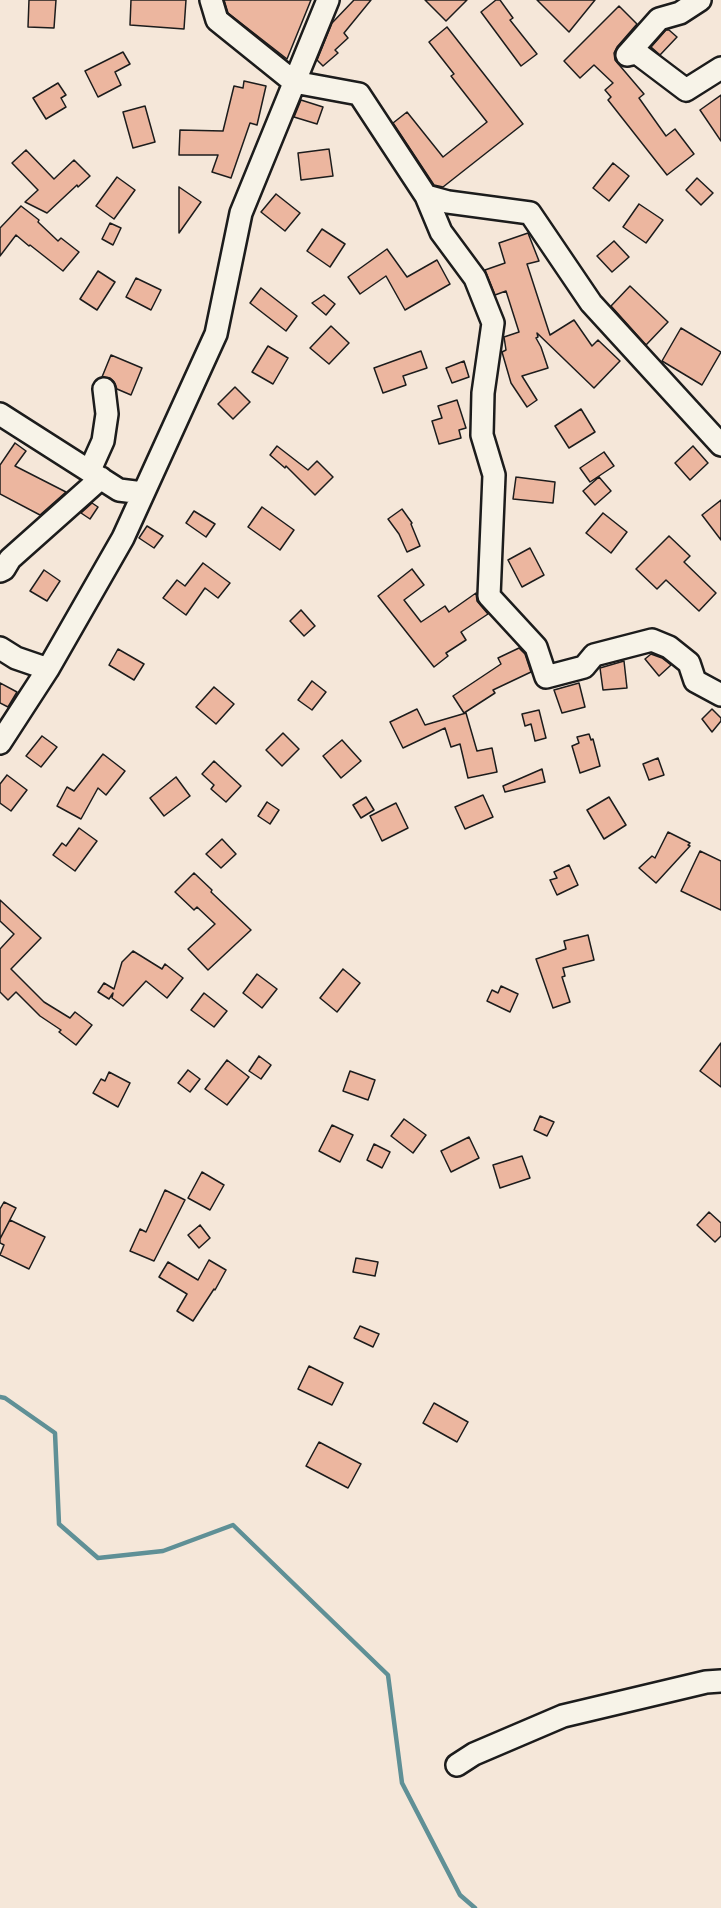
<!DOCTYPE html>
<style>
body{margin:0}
canvas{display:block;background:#f5e7d9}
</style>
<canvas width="721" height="1908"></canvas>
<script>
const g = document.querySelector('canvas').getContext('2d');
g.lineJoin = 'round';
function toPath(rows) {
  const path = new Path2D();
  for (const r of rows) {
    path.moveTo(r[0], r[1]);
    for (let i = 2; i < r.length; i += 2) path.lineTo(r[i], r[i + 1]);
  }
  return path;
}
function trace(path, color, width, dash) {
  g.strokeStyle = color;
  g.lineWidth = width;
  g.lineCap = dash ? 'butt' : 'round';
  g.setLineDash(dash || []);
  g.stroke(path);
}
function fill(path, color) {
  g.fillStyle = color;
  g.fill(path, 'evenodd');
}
const stream = toPath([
 [0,1397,5,1398,55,1433,59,1524,98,1558,163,1551,233,1525,388,1675,402,1783,460,1895,475,1908]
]);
const building = toPath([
 [29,0,56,0,54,28,28,27,29,0],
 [131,0,186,0,184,29,130,25,131,0],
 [224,0,311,0,287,59,228,13,224,0],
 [354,0,371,0,344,33,348,38,335,50,338,53,323,66,317,60,332,23,354,0],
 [425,0,467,0,446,21,425,0],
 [496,0,500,0,513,18,510,20,537,54,521,66,481,12,496,0],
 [537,0,595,0,569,32,537,0],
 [619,6,637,24,617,47,614,53,615,60,644,94,639,98,666,136,675,129,694,154,667,175,608,100,611,97,605,90,613,83,594,65,580,78,564,61,619,6],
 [447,27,523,124,443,187,434,185,393,123,407,112,443,157,487,122,451,76,454,74,429,42,447,27],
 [666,30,669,30,677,37,660,55,651,47,666,30],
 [123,52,130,64,115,72,121,85,98,97,85,71,123,52],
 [244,81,266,86,257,125,250,123,231,178,212,172,218,155,179,155,180,130,223,131,234,86,243,88,244,81],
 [58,83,66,95,61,98,66,107,46,119,33,98,58,83],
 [721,95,721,141,700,110,721,95],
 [301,100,323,107,317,124,294,117,301,100],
 [145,106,155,142,133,148,123,112,145,106],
 [329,149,333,176,301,180,298,153,329,149],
 [26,150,54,179,74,160,90,176,78,187,77,185,47,213,25,202,38,190,12,163,26,150],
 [613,163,629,176,609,201,593,188,613,163],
 [117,177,135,190,114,219,96,206,117,177],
 [697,178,713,193,701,205,686,190,697,178],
 [179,187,201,202,179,233,179,187],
 [276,194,300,213,285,231,261,212,276,194],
 [639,204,663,220,646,243,623,227,639,204],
 [21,206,39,220,38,222,58,241,61,238,79,252,63,271,30,245,29,246,16,235,0,256,0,228,21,206],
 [110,223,121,228,113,245,102,239,110,223],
 [322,229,345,244,330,267,307,251,322,229],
 [528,233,539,261,527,264,550,335,574,320,592,346,598,340,620,361,594,388,537,333,538,337,536,338,541,347,548,368,522,376,537,400,527,407,511,383,502,352,506,350,504,337,519,332,506,291,495,295,485,270,505,263,499,243,528,233],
 [614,241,629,257,612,272,597,256,614,241],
 [387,249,407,277,437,260,450,284,405,310,386,276,360,294,348,277,387,249],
 [98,271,115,282,97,310,80,299,98,271],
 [136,278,161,290,151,310,126,297,136,278],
 [630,286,668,322,646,345,611,306,630,286],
 [261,288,297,316,286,331,250,303,261,288],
 [324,295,335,304,326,315,312,303,324,295],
 [331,326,349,343,329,364,310,348,331,326],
 [681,328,721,352,702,385,662,361,681,328],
 [268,346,288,358,273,384,252,372,268,346],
 [421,351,427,368,403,376,406,385,383,393,374,368,421,351],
 [111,355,142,368,131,395,117,389,114,382,110,378,102,377,111,355],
 [464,361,469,377,452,383,446,368,464,361],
 [235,387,250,402,233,419,218,404,235,387],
 [457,400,466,428,459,430,461,438,439,444,432,421,442,418,438,406,457,400],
 [581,409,595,432,569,448,555,426,581,409],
 [15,443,26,451,15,466,66,492,40,515,0,494,0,465,15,443],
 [277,446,308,470,317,461,333,477,315,495,286,466,285,468,270,455,277,446],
 [693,446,708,463,690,480,675,463,693,446],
 [604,452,614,466,590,482,580,468,604,452],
 [516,477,555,482,553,503,513,499,516,477],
 [599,477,611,491,595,505,583,491,599,477],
 [721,500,721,540,702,515,721,500],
 [92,503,98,507,90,519,81,513,92,503],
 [262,507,294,530,280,550,248,527,262,507],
 [402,509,412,523,411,524,420,546,407,552,399,534,388,519,402,509],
 [194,511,215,524,206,537,186,523,194,511],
 [603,513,627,532,611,553,586,533,603,513],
 [147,526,163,536,154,548,139,538,147,526],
 [669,536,690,556,684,562,716,593,699,611,666,580,657,589,636,569,669,536],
 [530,548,544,575,522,587,508,560,530,548],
 [203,563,230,583,218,598,205,588,186,615,163,598,177,580,185,586,203,563],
 [412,569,424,585,404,600,421,622,445,606,449,612,476,593,477,601,488,614,461,632,466,640,446,653,448,656,434,667,378,596,412,569],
 [44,570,60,581,47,601,30,591,44,570],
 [301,610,315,626,304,636,290,621,301,610],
 [519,648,525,654,531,672,493,690,495,693,464,713,453,696,501,664,498,658,519,648],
 [118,649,144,664,134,680,109,665,118,649],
 [651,654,662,658,671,665,659,676,645,659,651,654],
 [624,661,627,688,603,690,600,668,624,661],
 [312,681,326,692,312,710,298,700,312,681],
 [0,683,17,692,8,707,0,703,0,683],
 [579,683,585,707,562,713,554,690,579,683],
 [214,687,234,704,216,724,196,707,214,687],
 [417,709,425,725,466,713,477,751,492,748,497,772,468,778,460,744,451,747,445,728,403,748,390,722,417,709],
 [712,709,721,718,721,721,712,732,702,719,712,709],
 [539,710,546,738,535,741,531,724,525,726,522,714,539,710],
 [283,733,299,749,282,766,266,750,283,733],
 [589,734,591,740,593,739,600,766,580,773,572,746,579,743,577,737,589,734],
 [42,736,57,747,41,767,26,756,42,736],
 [342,740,361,761,341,778,323,756,342,740],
 [103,754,125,771,106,795,98,788,81,819,57,806,67,787,74,791,103,754],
 [658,758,664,775,649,780,643,764,658,758],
 [214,761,241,786,226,802,211,789,214,785,202,774,214,761],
 [542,769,545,782,505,792,503,786,542,769],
 [7,775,27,790,11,811,0,803,0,784,7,775],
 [176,777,190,796,164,816,150,798,176,777],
 [483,795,493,817,465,829,455,807,483,795],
 [366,797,374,810,361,818,353,805,366,797],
 [609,797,626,825,604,839,587,810,609,797],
 [267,802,279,810,270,824,258,816,267,802],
 [396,803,408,828,382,841,370,816,396,803],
 [79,828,97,841,75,871,53,855,62,843,66,846,79,828],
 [668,832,690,843,688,845,690,846,656,883,639,868,652,856,655,858,668,832],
 [222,839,236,854,221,868,206,854,222,839],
 [700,851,721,861,721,910,681,891,700,851],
 [569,865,578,885,557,895,550,880,557,878,554,872,569,865],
 [194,873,212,890,211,892,251,930,208,970,188,949,215,924,197,907,194,910,175,892,194,873],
 [0,900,41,938,11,969,44,1002,70,1018,75,1012,92,1025,76,1045,59,1032,61,1030,40,1016,16,992,8,1000,0,992,0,949,14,934,0,921,0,900],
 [588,935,594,960,563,968,565,976,562,977,570,1002,553,1008,536,959,566,949,564,941,588,935],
 [133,951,162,969,165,964,183,978,167,998,146,981,123,1006,112,998,113,993,109,999,98,992,104,983,114,989,122,962,133,951],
 [343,969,360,983,337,1012,320,998,343,969],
 [257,974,277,989,262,1008,243,993,257,974],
 [501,986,518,994,510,1012,487,1001,492,990,498,993,501,986],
 [204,993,227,1011,214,1027,191,1010,204,993],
 [721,1043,721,1087,700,1071,721,1043],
 [259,1056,271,1065,261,1079,249,1071,259,1056],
 [227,1060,249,1077,227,1105,205,1089,227,1060],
 [188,1070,200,1079,190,1092,178,1083,188,1070],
 [350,1071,375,1080,368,1100,343,1091,350,1071],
 [109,1072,130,1083,118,1107,93,1093,101,1079,105,1081,109,1072],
 [540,1116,554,1122,547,1136,534,1130,540,1116],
 [404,1119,426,1135,413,1153,391,1136,404,1119],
 [332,1125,353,1135,340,1162,319,1151,332,1125],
 [469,1137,479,1158,451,1172,441,1151,469,1137],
 [374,1144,390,1152,382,1168,367,1160,374,1144],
 [522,1156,530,1178,500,1188,493,1165,522,1156],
 [202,1172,224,1185,210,1210,188,1198,202,1172],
 [165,1190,185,1200,154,1261,130,1251,140,1229,146,1232,165,1190],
 [4,1202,16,1208,0,1239,0,1209,4,1202],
 [709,1212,721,1223,721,1236,715,1242,697,1225,709,1212],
 [10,1220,45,1237,29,1269,0,1255,4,1245,0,1243,0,1239,10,1220],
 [200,1225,210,1238,199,1248,188,1235,200,1225],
 [356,1258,378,1262,375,1276,353,1272,356,1258],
 [209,1260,226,1270,215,1290,214,1289,193,1321,177,1311,187,1294,159,1277,168,1262,198,1280,209,1260],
 [360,1326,379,1334,373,1347,354,1338,360,1326],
 [309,1366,343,1383,332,1405,298,1389,309,1366],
 [434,1403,468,1422,457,1442,423,1423,434,1403],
 [319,1442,361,1464,348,1488,306,1466,319,1442]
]);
const minor = toPath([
 [211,0,217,20,294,82,359,94,426,196,448,202,530,213,591,303,721,445],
 [627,55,637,53,686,90,721,68],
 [627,55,659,19,680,13,700,0],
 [426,196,441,232,475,278,493,323,483,393,482,435,494,475,489,596,536,647,546,677,584,667,594,655,652,640,669,647,689,663,695,681,721,695],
 [0,414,119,490,143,493],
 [90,470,103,441,107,414,104,389],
 [0,571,4,569,10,559,101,478],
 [0,648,16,658,48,669],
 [0,743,48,669,123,538,216,334,241,213,328,0],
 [457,1765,474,1754,563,1716,706,1682,721,1681]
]);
trace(stream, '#5f9096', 4.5);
fill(building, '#ecb69f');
trace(building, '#1c1c1c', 1.5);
trace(minor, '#1c1c1c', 26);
trace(minor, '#f7f3e8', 21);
</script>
